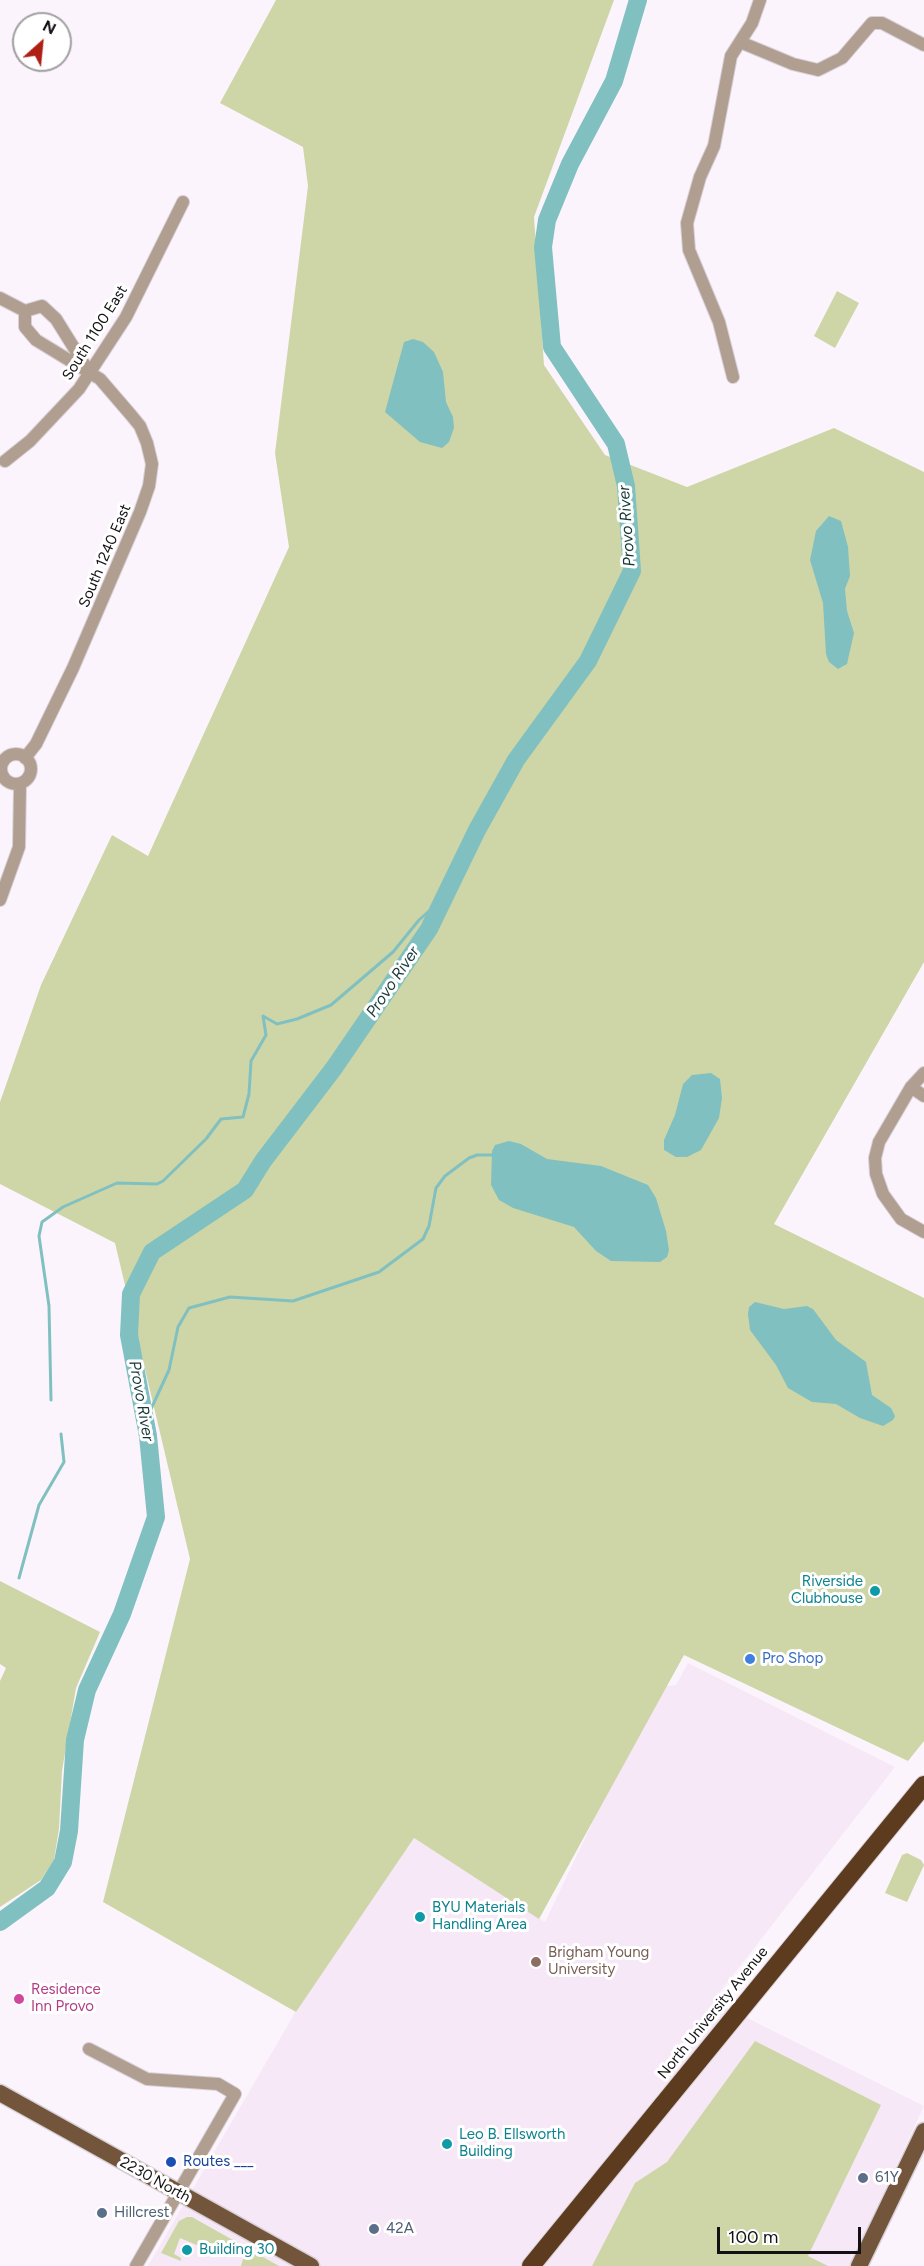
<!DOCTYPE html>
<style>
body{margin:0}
#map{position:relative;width:924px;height:2266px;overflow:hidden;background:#fcf4fc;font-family:Figtree,sans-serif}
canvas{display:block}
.north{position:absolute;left:12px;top:12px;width:60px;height:60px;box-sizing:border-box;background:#fff;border:2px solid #a1a0a1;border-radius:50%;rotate:27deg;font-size:16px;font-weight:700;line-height:24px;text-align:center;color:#141114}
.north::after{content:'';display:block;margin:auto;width:21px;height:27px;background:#af1f13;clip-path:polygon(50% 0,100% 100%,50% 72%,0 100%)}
.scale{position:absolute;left:717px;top:2227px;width:144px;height:27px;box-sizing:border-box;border:3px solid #141114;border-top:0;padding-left:8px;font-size:18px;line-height:21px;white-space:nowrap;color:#141114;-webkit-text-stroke:4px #fff;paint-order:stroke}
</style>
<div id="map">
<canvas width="924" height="2266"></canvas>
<div class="north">N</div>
<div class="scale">100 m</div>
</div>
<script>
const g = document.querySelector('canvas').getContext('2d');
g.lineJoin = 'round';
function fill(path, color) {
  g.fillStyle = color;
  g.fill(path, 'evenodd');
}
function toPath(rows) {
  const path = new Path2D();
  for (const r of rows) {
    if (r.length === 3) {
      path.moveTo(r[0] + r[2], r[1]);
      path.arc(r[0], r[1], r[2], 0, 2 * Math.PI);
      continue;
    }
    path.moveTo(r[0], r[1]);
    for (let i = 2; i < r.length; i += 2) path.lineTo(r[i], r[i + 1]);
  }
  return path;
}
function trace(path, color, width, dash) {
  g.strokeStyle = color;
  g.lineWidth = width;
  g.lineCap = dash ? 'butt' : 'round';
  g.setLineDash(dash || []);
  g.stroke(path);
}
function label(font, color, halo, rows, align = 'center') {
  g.font = font + ' Figtree,sans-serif';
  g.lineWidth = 6;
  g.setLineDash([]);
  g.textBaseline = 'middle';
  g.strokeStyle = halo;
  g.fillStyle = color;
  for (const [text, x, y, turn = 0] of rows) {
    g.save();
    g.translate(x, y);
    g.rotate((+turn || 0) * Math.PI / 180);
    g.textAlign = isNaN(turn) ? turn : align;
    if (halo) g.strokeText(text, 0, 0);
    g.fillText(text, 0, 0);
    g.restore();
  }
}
const built = toPath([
 [688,1663,895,1767,713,2001,924,2106,849,2266,148,2266,296,2011,414,1838,545,1922,657,1687,676,1685]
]);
const green = toPath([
 [276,0,614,0,534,217,544,365,605,455,687,487,834,428,924,472,924,962,774,1224,924,1298,924,1741,908,1761,684,1655,539,1919,414,1838,296,2012,103,1902,190,1559,115,1243,0,1184,0,1102,41,985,112,835,148,856,289,547,275,453,308,186,303,147,220,103],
 [837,291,859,303,835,348,814,336],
 [0,1581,100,1632,76,1688,62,1771,59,1829,54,1860,41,1880,0,1907,0,1681,6,1668,0,1664],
 [907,1853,921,1860,924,1865,907,1902,885,1893,902,1855],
 [755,2041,881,2105,808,2256,828,2266,592,2266,635,2183,667,2162],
 [187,2217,192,2217,279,2266,241,2266,244,2256,201,2244,199,2246,180,2238,174,2254,181,2258,181,2261,161,2253,179,2221]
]);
const water = toPath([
 [413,339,423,342,434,352,443,372,446,402,453,417,454,428,449,442,442,448,420,442,385,412,404,342],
 [829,516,841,521,848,547,850,576,845,589,847,611,854,633,847,664,838,669,829,662,826,654,823,603,810,560,816,531],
 [711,1073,720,1079,722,1098,719,1118,701,1150,687,1157,676,1157,664,1150,664,1140,675,1115,683,1084,692,1075],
 [509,1141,521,1144,547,1159,601,1166,648,1185,656,1198,666,1231,669,1250,667,1257,660,1262,611,1261,596,1251,574,1227,513,1208,499,1200,491,1185,492,1151,495,1145],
 [755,1302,784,1309,807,1306,813,1309,836,1340,866,1362,872,1395,891,1408,895,1416,893,1420,883,1426,860,1418,836,1404,812,1402,788,1388,776,1365,750,1330,748,1314,749,1307]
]);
const stream = toPath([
 [51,1400,49,1306,39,1236,42,1222,63,1207,117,1183,157,1184,163,1181,206,1139,221,1119,243,1117,249,1094,251,1061,266,1035,263,1016,277,1024,297,1019,331,1005,393,952,419,920,446,896],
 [145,1422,169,1370,178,1327,189,1308,230,1297,293,1301,379,1272,423,1239,429,1226,436,1188,445,1176,469,1158,477,1155,492,1155],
 [19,1578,39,1505,64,1462,61,1434]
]);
const river = toPath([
 [0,1922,47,1888,63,1862,69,1831,75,1740,87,1690,122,1614,156,1517,148,1436,129,1335,131,1294,152,1252,245,1190,263,1161,334,1068,429,929,477,830,516,760,588,661,632,571,626,486,616,444,552,347,543,247,547,220,570,164,614,81,638,0]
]);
const minor = toPath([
 [740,42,793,64,818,70,842,58,872,23,882,23,924,45],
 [0,298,25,311,42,306,56,319,89,372],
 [733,377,719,322,689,250,687,223,700,177,714,146,731,56,752,23,760,0],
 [5,461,30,441,79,389,126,317,183,202],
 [16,769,15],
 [25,758,36,744,73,668,140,512,149,486,152,464,147,443,140,426,131,415,100,379,36,340,25,327,25,311],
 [0,900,19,847,20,784],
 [924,1073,911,1087,879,1142,875,1158,876,1174,883,1194,901,1219,924,1232],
 [911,1087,924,1096],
 [89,2049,147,2079,218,2084,235,2094,136,2266]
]);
const major = toPath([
 [0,2093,311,2266],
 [859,2266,924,2131]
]);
const highway = toPath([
 [531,2266,924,1785]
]);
const markers = [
 [875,1591,6,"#0f9aa8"],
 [750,1659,6,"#3f7fe0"],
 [420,1917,6,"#0f9aa8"],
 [536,1962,6,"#8d6e63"],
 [19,1999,6,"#d1479c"],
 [447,2144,6,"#0f9aa8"],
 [171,2162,6,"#1a4fb4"],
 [863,2178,6,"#5c6f8a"],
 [102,2213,6,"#5c6f8a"],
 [374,2229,6,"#5c6f8a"],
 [187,2250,6,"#0f9aa8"]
];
const streetNames = [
 ["South 1100 East",95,333,-58],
 ["South 1240 East",105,556,-67],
 ["North University Avenue",713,2013,-51],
 ["2230 North",155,2180,29]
];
const cultureNames = [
 ["Riverside",863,1582,"right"],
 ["Clubhouse",863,1599,"right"],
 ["BYU Materials",432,1908],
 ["Handling Area",432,1925],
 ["Leo B. Ellsworth",459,2135],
 ["Building",459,2152],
 ["Building 30",199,2250]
];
const shopNames = [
 ["Pro Shop",762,1659]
];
const educationNames = [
 ["Brigham Young",548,1953],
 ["University",548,1970]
];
const hotelNames = [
 ["Residence",31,1990],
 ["Inn Provo",31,2007]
];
const transitNames = [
 ["Routes ___",183,2162]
];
const serviceNames = [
 ["61Y",875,2178],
 ["Hillcrest",114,2213],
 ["42A",386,2229]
];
const waterNames = [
 ["Provo River",627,526,-94],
 ["Provo River",393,982,-56],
 ["Provo River",141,1401,80]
];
fill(built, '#f6e8f6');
fill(green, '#ced6a7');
fill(water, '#81c0c0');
trace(stream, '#81c0c0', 3);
trace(river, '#81c0c0', 18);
trace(minor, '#d7d0d7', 14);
trace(major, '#d7d0d7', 19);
trace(highway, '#d7d0d7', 20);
trace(minor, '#b09e90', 12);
trace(major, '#73553c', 16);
trace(highway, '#5d3b1e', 18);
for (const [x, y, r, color] of markers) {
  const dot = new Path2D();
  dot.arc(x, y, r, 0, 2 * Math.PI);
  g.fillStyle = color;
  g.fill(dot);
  trace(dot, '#fff', 2);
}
label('15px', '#141114', '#fff', streetNames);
label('15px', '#0d838f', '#fff', cultureNames, 'left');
label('15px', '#366cbe', '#fff', shopNames, 'left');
label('15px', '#785e54', '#fff', educationNames, 'left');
label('15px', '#b23c85', '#fff', hotelNames, 'left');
label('15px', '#164399', '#fff', transitNames, 'left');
label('15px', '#4e5e75', '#fff', serviceNames, 'left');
label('italic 16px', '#183838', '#fff', waterNames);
</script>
